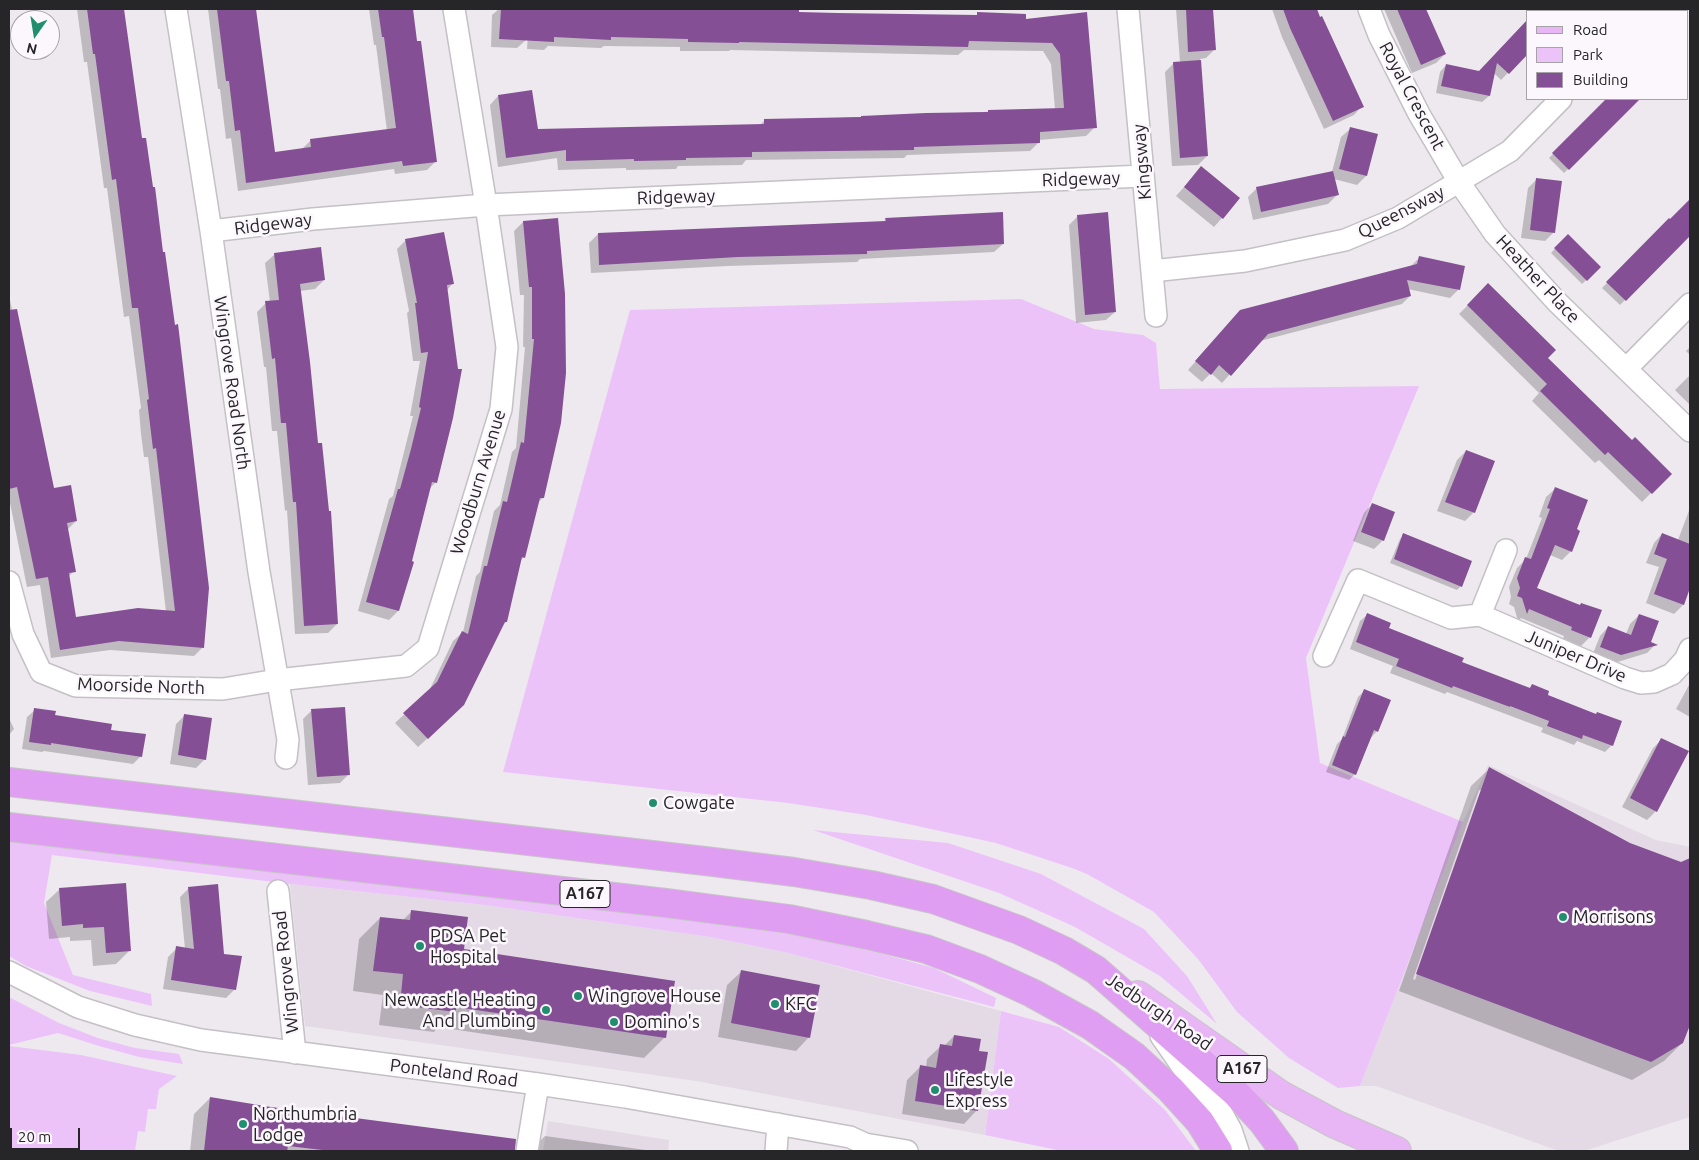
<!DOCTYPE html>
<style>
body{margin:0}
#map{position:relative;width:1699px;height:1160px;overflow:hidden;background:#eee9ef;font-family:Ubuntu,sans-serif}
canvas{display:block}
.frame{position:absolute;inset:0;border:10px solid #262527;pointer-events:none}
.legend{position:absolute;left:1526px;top:10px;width:162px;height:90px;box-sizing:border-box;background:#fbf7fc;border:1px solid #a6a3a7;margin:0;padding:6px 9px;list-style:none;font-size:15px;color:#262527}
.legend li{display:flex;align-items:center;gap:10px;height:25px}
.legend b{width:25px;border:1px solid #a6a3a7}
.north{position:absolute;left:10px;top:10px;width:50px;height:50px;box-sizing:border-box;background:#fbf7fc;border:1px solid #a6a3a7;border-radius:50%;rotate:193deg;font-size:14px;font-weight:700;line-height:20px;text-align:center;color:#262527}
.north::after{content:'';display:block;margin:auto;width:18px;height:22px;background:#218f6f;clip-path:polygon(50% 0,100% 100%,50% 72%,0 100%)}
.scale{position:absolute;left:10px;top:1128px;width:70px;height:22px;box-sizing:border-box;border:2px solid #262527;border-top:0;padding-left:6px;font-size:15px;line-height:18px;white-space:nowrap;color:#262527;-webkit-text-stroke:4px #fbf7fc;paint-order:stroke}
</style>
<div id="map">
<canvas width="1699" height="1160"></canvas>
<div class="frame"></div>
<ul class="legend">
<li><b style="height:6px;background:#e8b6f5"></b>Road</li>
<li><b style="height:14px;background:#ecc3f9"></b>Park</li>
<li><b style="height:14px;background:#844f94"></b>Building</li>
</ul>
<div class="north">N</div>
<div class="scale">20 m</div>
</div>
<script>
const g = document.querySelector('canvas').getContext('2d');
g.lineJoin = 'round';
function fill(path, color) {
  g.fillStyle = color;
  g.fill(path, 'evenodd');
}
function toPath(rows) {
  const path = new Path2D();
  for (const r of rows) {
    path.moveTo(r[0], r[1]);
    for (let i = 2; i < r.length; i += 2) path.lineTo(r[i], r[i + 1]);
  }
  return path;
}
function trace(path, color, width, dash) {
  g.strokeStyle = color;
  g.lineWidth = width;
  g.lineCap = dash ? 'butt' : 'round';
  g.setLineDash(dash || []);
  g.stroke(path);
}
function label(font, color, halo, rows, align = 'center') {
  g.font = font + ' Ubuntu,sans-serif';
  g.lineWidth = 5;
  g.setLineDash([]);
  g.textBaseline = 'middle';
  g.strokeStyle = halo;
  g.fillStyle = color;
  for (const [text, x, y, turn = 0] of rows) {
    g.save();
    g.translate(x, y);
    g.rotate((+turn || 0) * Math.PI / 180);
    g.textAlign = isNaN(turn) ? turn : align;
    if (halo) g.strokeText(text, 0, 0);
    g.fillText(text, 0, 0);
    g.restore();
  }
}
const built = toPath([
 [1488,765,1656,840,1690,847,1690,1117,1584,1151,1559,1151,1376,1086,1360,1086,1463,822],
 [290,884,485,905,710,937,784,952,1001,1011,985,1135,696,1081,305,1026],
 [548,1121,669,1140,668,1151,543,1151]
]);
const green = toPath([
 [1021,299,1094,329,1143,335,1156,343,1160,389,1419,386,1306,658,1320,763,1463,822,1360,1086,1338,1088,1289,1058,1237,1012,1198,959,1154,912,1087,874,1072,868,996,843,866,815,788,803,503,772,630,310],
 [813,830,948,843,1041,874,1144,929,1187,976,1217,1024,1160,976,1075,927,999,893],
 [9,838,501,897,791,934,879,953,934,968,996,998,994,1007,784,952,710,937,485,905,290,884,52,855,44,903,73,975,151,994,152,1006,90,991,26,966,9,956],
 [9,997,59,1023,98,1038,135,1048,179,1054,183,1064,139,1057,99,1046,58,1033,9,1045],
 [1001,1011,1059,1027,1109,1059,1165,1110,1196,1151,1062,1151,985,1135],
 [9,1046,81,1055,177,1076,159,1089,156,1109,148,1109,145,1132,138,1131,135,1151,9,1151]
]);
const shadow = toPath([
 [77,9,123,9,141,140,203,647,194,656,110,650,51,658,40,585,27,587,9,498,9,296,54,489,76,521,67,530,74,571,68,577,75,619,166,612,148,457,144,457,141,434,139,410,141,408,129,316,124,317,107,188,104,188,87,62,84,62],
 [208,9,255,9,274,153,302,149,311,140,387,131,376,45,374,45,369,9,412,9,416,43,436,161,427,170,395,174,394,169,238,191,231,138,226,139,220,89,218,89],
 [499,9,521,9,526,40,517,48,491,47,492,15],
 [537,9,617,10,619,9,721,9,798,11,798,14,975,16,978,14,1025,20,1086,14,1095,127,1086,136,1039,140,1039,142,1030,151,907,155,904,158,746,160,742,165,678,166,676,169,626,170,626,168,558,170,557,158,498,167,490,105,498,96,537,130,760,125,764,121,1055,109,1051,64,1043,51,964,50,958,55,730,50,729,51,680,51,680,47,604,46,601,48,548,46,544,50,527,49,529,17],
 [1176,9,1212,9,1215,49,1206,58,1200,59,1207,156,1198,165,1172,166,1165,72,1174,63,1180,62],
 [1272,9,1316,9,1362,106,1354,115,1324,129,1282,37],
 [1384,9,1425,9,1445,54,1436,63,1412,73],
 [1540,9,1576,9,1573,11,1537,11],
 [1528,21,1528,52,1501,80,1494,73,1489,96,1482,102,1436,93,1440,72,1446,65,1479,72],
 [1608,99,1638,99,1564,173,1549,158],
 [1350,129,1377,135,1366,176,1357,185,1334,179,1337,195,1328,204,1253,220,1248,197,1257,188,1332,172,1341,137],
 [1201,168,1222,218,1214,227,1176,196],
 [1537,179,1554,232,1545,241,1521,238,1528,188],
 [1690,200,1690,234,1620,305,1602,288],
 [1078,216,1115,312,1106,320,1076,323,1069,225],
 [557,219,543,498,537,503,524,557,520,561,506,622,501,626,454,714,418,747,395,723,429,691,453,641,463,632,476,576,480,572,494,511,500,505,512,452,516,448,525,347,523,347,524,295,520,295,514,231,523,222],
 [886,219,1003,244,994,252,860,259,857,262,728,266,591,273,589,243,598,234,883,222],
 [1568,235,1600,267,1582,284,1551,253],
 [406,240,453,283,447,290,436,482,429,489,398,611,389,620,358,611,389,499,393,496,413,416,410,416,420,361,413,361,407,313,409,311,397,249],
 [274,255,324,280,315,289,300,291,337,624,328,633,295,634,287,510,285,511,277,431,272,431,266,367,264,367,257,312,266,303,270,302,265,263],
 [1419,258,1458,290,1450,298,1408,289,1410,296,1402,304,1260,341,1222,383,1211,373,1202,382,1188,370,1232,320,1411,266],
 [1488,285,1546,358,1632,442,1670,474,1642,502,1599,460,1595,463,1532,401,1539,393,1459,314],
 [1690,347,1690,355,1686,351],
 [1690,375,1690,405,1675,390],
 [1466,451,1474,512,1465,521,1437,511,1457,460],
 [1555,489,1575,530,1571,551,1562,560,1550,555,1536,589,1590,637,1581,646,1563,639,1564,636,1521,618,1518,621,1514,607,1509,604,1511,597,1509,587,1517,568,1526,559,1542,518,1539,517,1546,497],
 [1372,504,1383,540,1374,549,1353,541,1364,513],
 [1690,508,1690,570,1685,583,1690,585,1683,605,1674,614,1646,603,1659,567,1646,563,1654,543,1662,534,1678,540],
 [1404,535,1461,586,1457,590,1390,563,1400,539],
 [1367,615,1388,629,1460,663,1528,689,1532,686,1546,696,1596,715,1612,745,1605,752,1577,741,1574,745,1541,732,1543,728,1447,692,1445,694,1390,673,1393,666,1350,649,1360,621],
 [1639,615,1650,643,1655,645,1647,653,1611,664,1592,656,1600,636,1608,627,1626,634,1630,624],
 [1690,683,1690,717,1676,709],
 [1364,691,1377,731,1371,738,1355,774,1349,780,1326,772,1337,744,1342,739,1358,697],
 [35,710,54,716,110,731,141,756,133,764,44,751,42,752,22,749,27,717],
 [312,710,349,774,340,783,308,785,303,719],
 [185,715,205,759,196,768,170,764,176,724],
 [9,718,14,729,9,735],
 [1662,739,1656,811,1647,820,1622,807,1653,748],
 [1489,769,1630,845,1681,863,1690,860,1690,968,1684,984,1690,986,1690,1021,1682,1043,1664,1061,1632,1080,1399,991,1471,786],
 [1479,790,1482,790,1415,980,1413,979],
 [125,884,130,950,116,964,93,966,91,940,70,941,70,937,49,939,46,902,60,889],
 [189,888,223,955,235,989,226,998,163,989,168,957,177,948,185,949,180,897],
 [412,911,462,950,665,1037,644,1058,438,1027,434,1032,379,1025,383,995,353,991,359,939,380,918,402,921],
 [741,972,809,1037,796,1051,718,1037,727,985],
 [954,1036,977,1052,977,1110,964,1124,902,1114,907,1080,921,1066,926,1067,927,1059,941,1046,944,1046],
 [210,1098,271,1108,503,1138,501,1151,190,1151,194,1114],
 [545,1136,653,1151,529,1151]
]);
const building = toPath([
 [87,9,124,9,142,138,146,138,153,187,155,187,163,252,165,252,175,325,178,324,181,349,209,588,204,648,119,641,60,650,48,577,36,579,17,487,9,489,9,310,17,309,54,488,71,485,77,521,67,523,76,572,69,573,76,617,138,608,175,611,156,448,153,449,150,424,147,400,149,399,138,308,132,308,116,179,112,180,95,54,93,54],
 [217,9,256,9,275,152,311,147,310,139,396,128,384,37,382,37,378,9,413,9,417,41,421,41,437,162,403,166,402,161,246,183,240,130,235,131,229,81,226,81],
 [501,9,734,9,799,10,799,12,837,13,977,15,977,12,1026,14,1026,19,1087,12,1097,128,1040,132,1040,143,914,147,914,150,752,152,752,157,686,158,686,160,634,161,634,159,566,161,566,150,506,158,498,95,532,90,538,129,764,124,764,119,861,117,861,116,926,113,988,112,988,110,1064,108,1060,54,1052,43,969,41,968,47,739,42,739,43,688,42,688,39,611,37,611,40,554,37,554,42,499,39],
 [1186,9,1213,9,1216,50,1188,52],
 [1283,9,1317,9,1320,17,1322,16,1364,107,1333,121,1290,28],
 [1397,9,1426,9,1446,54,1421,65],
 [1528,19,1528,54,1509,74,1497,63,1490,96,1441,86,1446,64,1479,71],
 [1201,60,1208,156,1180,158,1173,62],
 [1606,99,1640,99,1569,170,1552,153],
 [1350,127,1378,134,1367,176,1339,169],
 [1201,166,1240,198,1223,219,1184,187],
 [1333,171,1339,195,1261,212,1256,187],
 [1536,178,1562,181,1555,233,1530,230],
 [1690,199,1690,236,1626,301,1606,282,1669,218,1670,219],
 [1003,212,1004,244,867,251,867,254,738,257,599,265,598,233,886,221,885,218],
 [1108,212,1116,312,1085,315,1077,215],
 [558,218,565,294,566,373,561,423,544,498,540,498,525,558,522,557,507,622,505,622,464,705,428,739,403,713,437,682,462,631,468,634,484,566,487,566,503,501,507,502,521,442,524,443,534,339,532,339,532,287,529,287,523,221],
 [444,232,454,284,447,285,452,324,458,369,462,369,453,418,437,483,432,482,412,561,414,562,399,611,366,602,398,489,400,489,411,449,421,408,419,407,428,352,421,353,415,303,417,303,405,239],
 [1568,234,1601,267,1587,281,1554,248],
 [321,247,325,280,300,284,310,362,318,443,322,443,329,511,331,511,338,624,304,626,296,502,293,502,286,423,281,423,275,358,272,359,265,301,279,300,274,253],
 [1419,256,1465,266,1460,290,1407,280,1411,296,1268,334,1231,376,1219,365,1211,375,1195,361,1240,310,1417,264],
 [1488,283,1556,350,1548,358,1632,440,1635,437,1672,474,1652,494,1608,452,1605,455,1540,391,1547,384,1467,305],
 [1466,450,1495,461,1475,513,1445,502],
 [1555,487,1588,500,1577,529,1580,531,1572,552,1555,545,1537,588,1580,605,1581,603,1602,610,1591,638,1571,630,1572,627,1529,609,1527,614,1522,598,1517,596,1520,588,1517,578,1525,557,1531,559,1550,509,1547,508],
 [1372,503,1395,512,1384,541,1361,532],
 [1403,533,1472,561,1462,587,1394,559],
 [1662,533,1690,544,1690,588,1684,605,1654,594,1667,559,1654,554],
 [1367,613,1391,623,1389,628,1464,658,1462,662,1530,688,1532,684,1549,691,1548,695,1596,714,1597,712,1622,721,1613,746,1583,735,1582,739,1547,726,1549,721,1510,706,1510,707,1453,686,1452,688,1396,666,1399,659,1356,642],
 [1639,614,1659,621,1651,642,1658,645,1621,655,1600,647,1608,626,1631,635],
 [1364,689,1391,700,1378,732,1374,730,1356,775,1332,765,1343,736,1345,737],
 [345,707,350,775,317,777,311,709],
 [34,708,56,711,55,715,112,724,111,730,146,734,142,757,51,743,51,745,29,742],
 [184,714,212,718,206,760,178,755],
 [1661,738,1689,751,1657,812,1630,798],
 [1489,767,1630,843,1681,862,1690,858,1690,1025,1683,1043,1651,1062,1416,974],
 [126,883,131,951,106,953,104,927,83,928,83,924,62,926,59,888],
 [218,884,224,954,242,956,236,990,171,980,176,946,194,949,188,887],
 [411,910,468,917,464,949,675,981,666,1038,456,1007,456,1012,400,1005,403,974,373,971,380,917,410,920],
 [741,970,820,985,810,1038,731,1023],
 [954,1035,981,1039,979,1051,988,1052,978,1111,915,1101,920,1065,936,1068,940,1044,952,1046],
 [210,1097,271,1107,516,1139,515,1151,331,1151,288,1146,287,1151,204,1151]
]);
const minor = toPath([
 [176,9,211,231,259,572,288,740,286,758],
 [1128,9,1156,316],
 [1369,9,1379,35,1419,114,1459,182,1495,234,1557,302,1626,369,1690,304],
 [1646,11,1649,9],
 [211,231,313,219,486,205,1143,176],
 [1152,271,1245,261,1345,240,1398,218,1510,151,1561,99],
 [1626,369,1690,431],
 [9,582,23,634,41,672,76,686,223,689,277,680,406,666,428,648,501,409,507,347,486,205,454,9],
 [1480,615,1506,550],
 [1324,656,1358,580,1451,618,1480,615,1625,678,1641,683,1654,682,1672,674,1685,660,1690,649],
 [278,891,295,1053],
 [9,972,78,1007,135,1025,201,1040,538,1084,625,1097,850,1137,865,1144,907,1151],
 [1161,1036,1184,1069,1220,1110,1231,1130,1238,1151],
 [527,1151,538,1084],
 [776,1151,778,1124]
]);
const primary = toPath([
 [1138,995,1281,1095,1335,1124,1397,1151]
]);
const trunk = toPath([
 [9,782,705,861,794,872,871,885,933,899,1019,930,1064,951,1096,970,1235,1092,1262,1121,1284,1151],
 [9,827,666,903,789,919,867,935,926,949,980,969,1032,993,1090,1025,1134,1056,1170,1089,1200,1122,1218,1151]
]);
const markers = [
 [653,803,5,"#218f6f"],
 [1563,917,5,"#218f6f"],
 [420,946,5,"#218f6f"],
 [578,996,5,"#218f6f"],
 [775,1004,5,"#218f6f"],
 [546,1010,5,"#218f6f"],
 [614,1022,5,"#218f6f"],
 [935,1090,5,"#218f6f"],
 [243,1124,5,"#218f6f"]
];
const shields = [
 [585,894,50],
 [1242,1069,50]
];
const shieldNames = [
 ["A167",585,894],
 ["A167",1242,1069]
];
const streetNames = [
 ["Royal Crescent",1412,96,62],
 ["Kingsway",1142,162,-95],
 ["Ridgeway",1081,179,-2],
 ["Ridgeway",676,197,-2],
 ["Queensway",1401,212,-27],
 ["Ridgeway",273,224,-7],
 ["Heather Place",1538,279,47],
 ["Wingrove Road North",232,383,82],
 ["Woodburn Avenue",478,482,-73],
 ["Juniper Drive",1576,656,23],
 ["Moorside North",141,686,2],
 ["Wingrove Road",286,972,-96],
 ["Jedburgh Road",1159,1012,34],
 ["Ponteland Road",454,1073,7]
];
const poiNames = [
 ["Cowgate",663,803],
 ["Morrisons",1573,917],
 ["PDSA Pet",430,936],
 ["Hospital",430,957],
 ["Wingrove House",588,996],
 ["Newcastle Heating",536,1000,"right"],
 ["And Plumbing",536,1021,"right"],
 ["KFC",785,1004],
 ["Domino's",624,1022],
 ["Lifestyle",945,1080],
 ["Express",945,1101],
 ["Northumbria",253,1114],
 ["Lodge",253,1135]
];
fill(built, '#e3dae5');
fill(green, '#ecc3f9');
fill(shadow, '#0003');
fill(building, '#844f94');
trace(minor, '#c4c0c6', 24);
trace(primary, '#c7c6c7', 30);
trace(trunk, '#c7c6c7', 30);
trace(minor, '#fff', 21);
trace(primary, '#e8b6f5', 28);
trace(trunk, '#e09ef2', 28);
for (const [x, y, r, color] of markers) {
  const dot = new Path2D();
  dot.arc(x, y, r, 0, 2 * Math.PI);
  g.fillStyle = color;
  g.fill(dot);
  trace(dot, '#fbf7fc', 2);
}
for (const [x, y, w] of shields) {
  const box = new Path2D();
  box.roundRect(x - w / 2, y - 13.5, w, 27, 4);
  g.fillStyle = '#fbf7fc';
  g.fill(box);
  trace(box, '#262527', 1);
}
label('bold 16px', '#262527', null, shieldNames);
label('18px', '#262527', '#fbf7fc', streetNames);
label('18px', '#262527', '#fbf7fc', poiNames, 'left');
</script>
